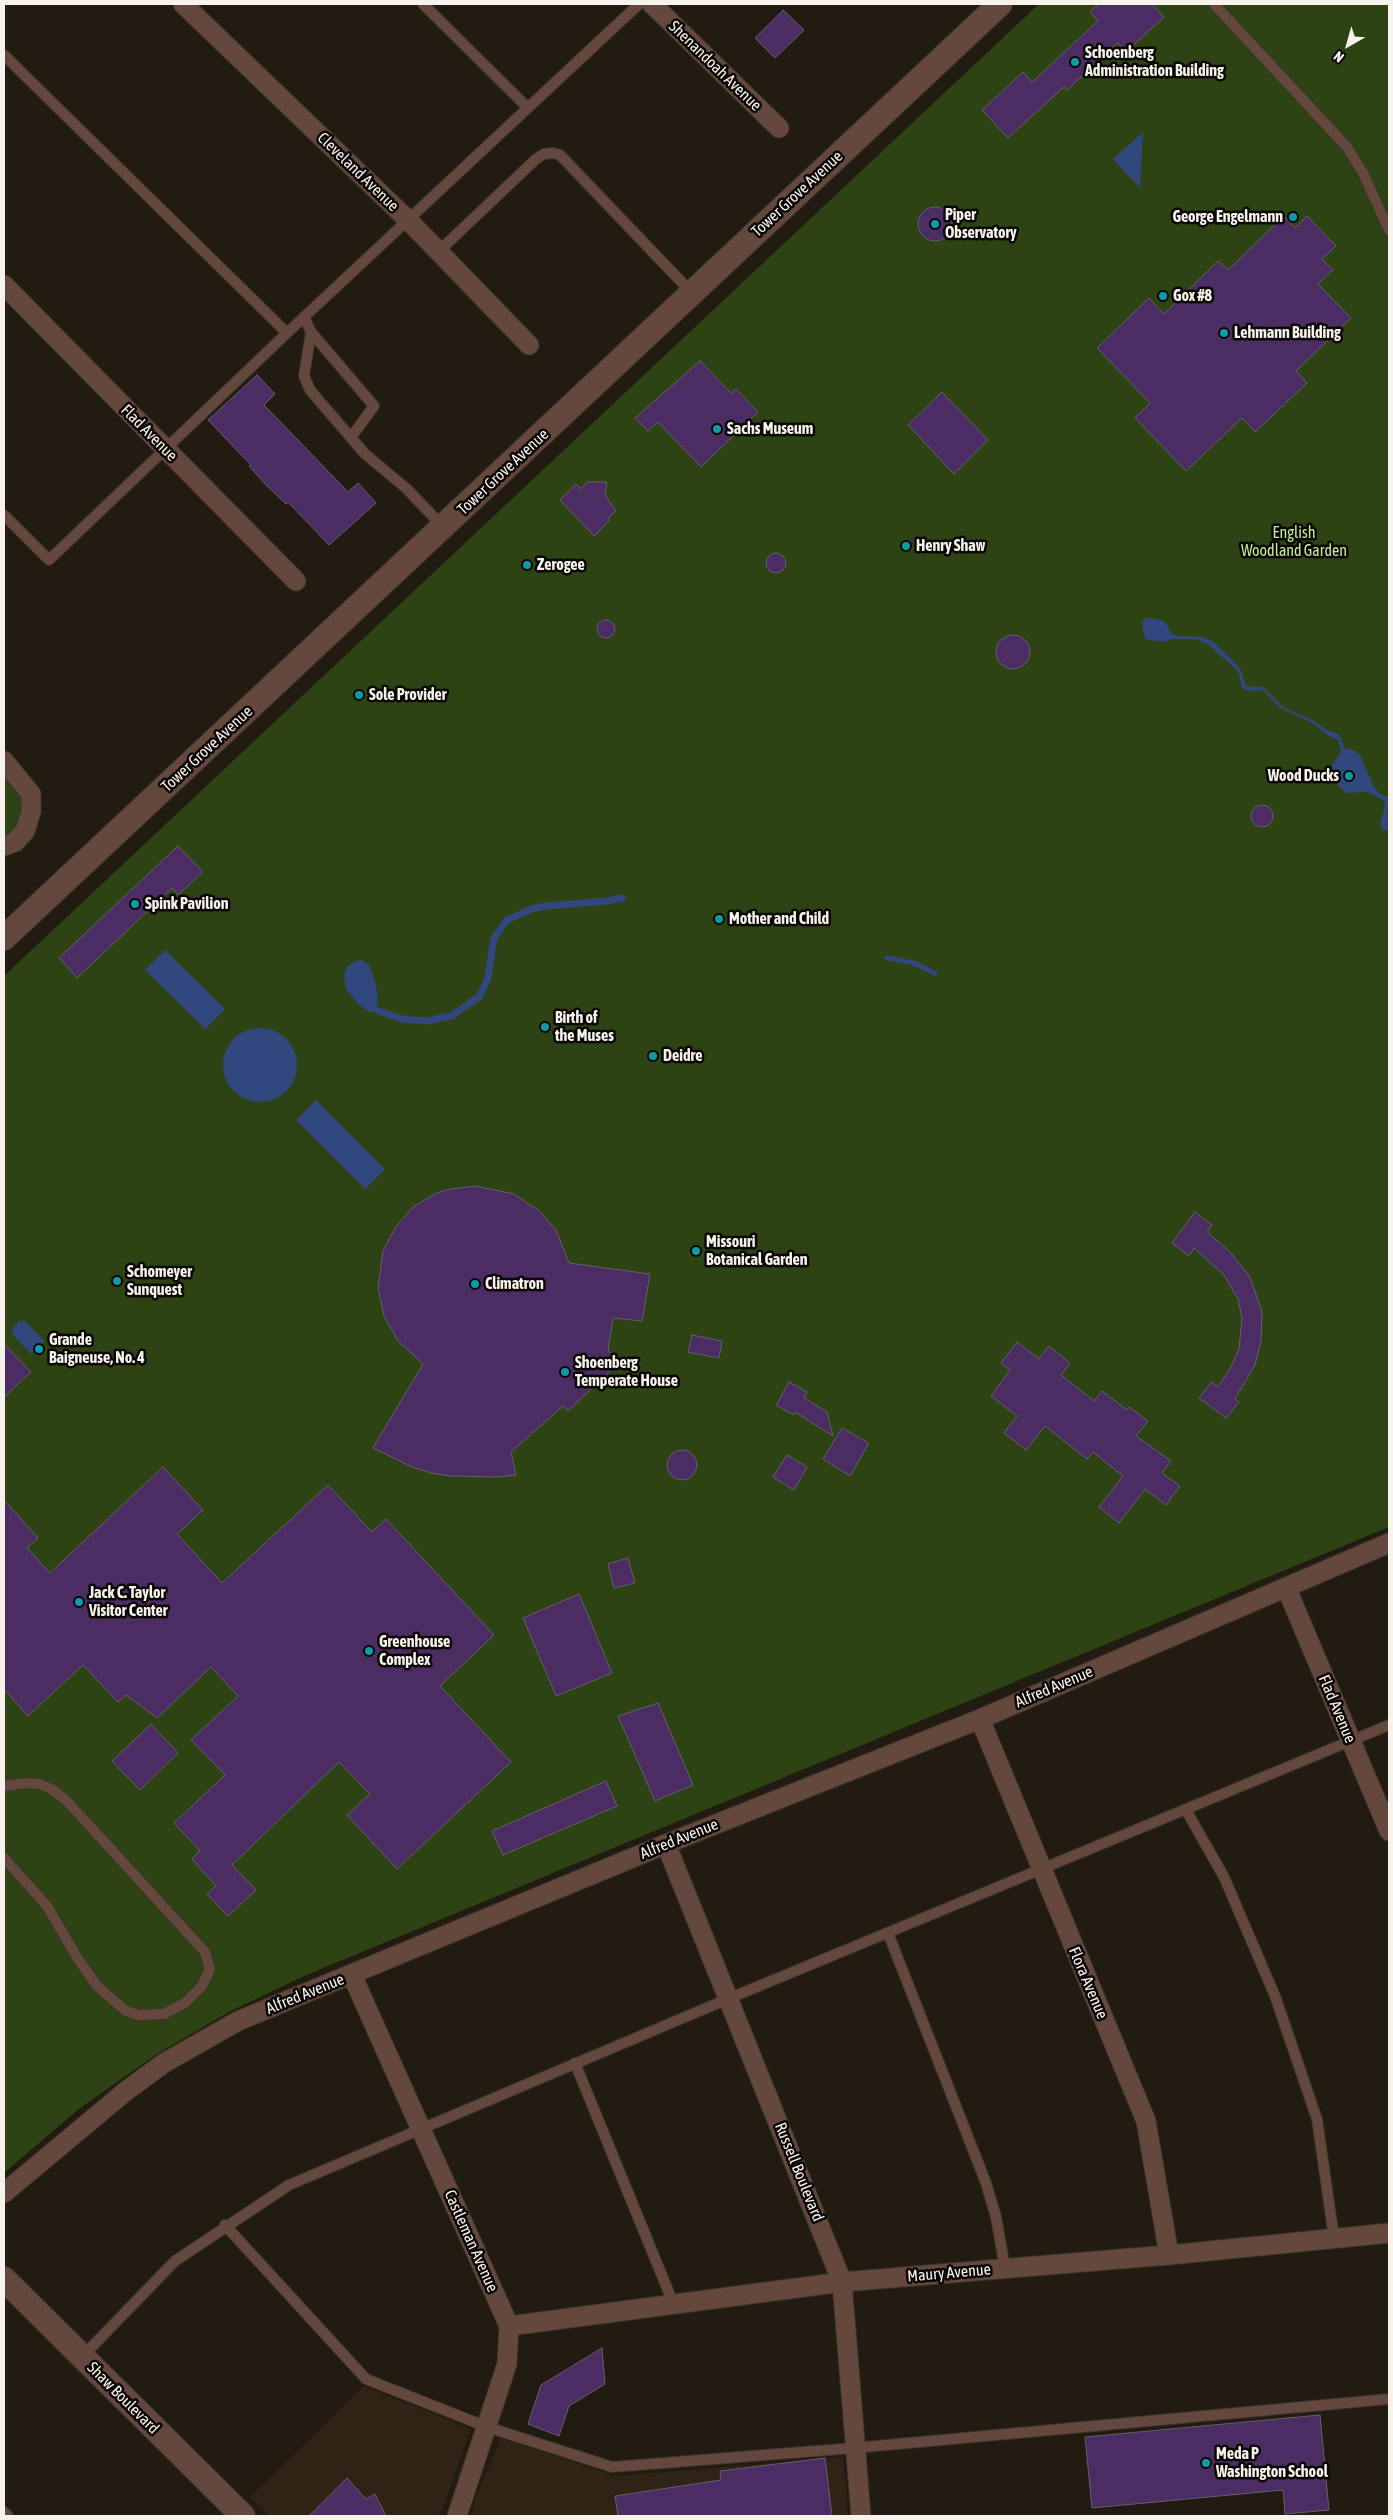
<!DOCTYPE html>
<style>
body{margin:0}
#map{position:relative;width:1393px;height:2520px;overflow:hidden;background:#221b12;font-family:"Asap Condensed",sans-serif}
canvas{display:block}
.frame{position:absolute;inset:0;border:5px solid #f8f2ec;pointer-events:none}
.north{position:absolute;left:1323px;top:20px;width:50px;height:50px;-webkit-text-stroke:4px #090604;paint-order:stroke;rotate:218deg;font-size:14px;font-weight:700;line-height:20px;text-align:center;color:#f8f2ec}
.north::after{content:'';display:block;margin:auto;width:18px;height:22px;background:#f8f2ec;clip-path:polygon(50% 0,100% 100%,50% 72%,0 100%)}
</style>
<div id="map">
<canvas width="1393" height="2520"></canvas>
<div class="frame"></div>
<div class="north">N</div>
</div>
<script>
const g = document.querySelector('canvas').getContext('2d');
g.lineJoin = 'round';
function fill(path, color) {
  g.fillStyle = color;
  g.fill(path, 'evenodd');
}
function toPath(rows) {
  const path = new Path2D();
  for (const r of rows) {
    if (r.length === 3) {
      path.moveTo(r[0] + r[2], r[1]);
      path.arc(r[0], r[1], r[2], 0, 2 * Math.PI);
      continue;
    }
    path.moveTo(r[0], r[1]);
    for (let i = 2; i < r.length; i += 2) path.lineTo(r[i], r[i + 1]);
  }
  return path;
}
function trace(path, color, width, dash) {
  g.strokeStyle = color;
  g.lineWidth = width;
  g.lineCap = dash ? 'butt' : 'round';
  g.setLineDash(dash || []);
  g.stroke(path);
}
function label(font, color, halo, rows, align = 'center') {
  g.font = font + ' "Asap Condensed",sans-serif';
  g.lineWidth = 5;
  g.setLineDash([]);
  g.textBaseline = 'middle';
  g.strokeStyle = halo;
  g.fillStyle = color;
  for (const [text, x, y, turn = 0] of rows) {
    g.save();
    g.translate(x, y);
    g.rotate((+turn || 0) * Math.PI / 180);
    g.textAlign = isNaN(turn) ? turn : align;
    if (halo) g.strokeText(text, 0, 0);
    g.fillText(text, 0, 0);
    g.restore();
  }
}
const built = toPath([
 [364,2386,471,2429,442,2510,437,2516,269,2516,250,2497],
 [501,2438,616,2476,843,2457,848,2516,471,2516,476,2497]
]);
const green = toPath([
 [1039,4,1389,4,1389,1527,304,1976,227,2013,157,2054,80,2108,4,2173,4,976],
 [4,761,31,812,4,846]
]);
const water = toPath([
 [1143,132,1140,188,1113,159],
 [1145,618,1159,619,1165,622,1172,634,1177,636,1203,637,1215,643,1240,668,1246,686,1263,687,1283,707,1312,720,1327,730,1339,734,1345,749,1351,749,1360,755,1374,787,1379,793,1389,798,1387,817,1389,820,1389,830,1383,830,1380,824,1385,807,1384,800,1367,792,1346,793,1337,784,1332,766,1341,752,1338,740,1326,734,1311,722,1280,708,1263,690,1249,691,1242,688,1238,671,1209,645,1197,639,1170,639,1164,642,1145,639,1142,623],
 [165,950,225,1009,205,1029,145,970],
 [885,955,916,961,938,972,935,976,912,965,885,960],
 [362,960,370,966,376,985,378,1001,374,1012,369,1012,359,1005,346,989,344,976,347,967,355,961],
 [260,1065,37],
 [316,1100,385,1169,365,1189,296,1120],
 [20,1320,22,1322,24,1320,45,1342,42,1344,43,1353,36,1354,33,1352,31,1354,11,1333,14,1331,12,1329]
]);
const stream = toPath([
 [376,1010,402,1019,427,1021,451,1016,479,997,488,978,494,938,507,920,532,909,546,906,607,901,622,898]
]);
const building = toPath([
 [1099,4,1152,4,1164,17,1126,52,1118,43,1067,90,1064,87,1008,138,982,110,1023,72,1032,82,1098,21,1090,12,1099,4],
 [783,10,804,30,775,58,755,38,783,10],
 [935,224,17],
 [1284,216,1295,228,1307,216,1336,246,1322,259,1333,270,1318,284,1351,318,1296,371,1307,383,1255,432,1242,418,1186,471,1135,418,1150,403,1097,348,1149,298,1164,314,1218,261,1228,270,1284,216],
 [700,361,731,393,736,389,758,412,701,467,658,422,648,431,635,418,700,361],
 [257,375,275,394,264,405,348,492,358,483,376,503,329,545,288,502,286,504,266,485,249,466,251,465,208,420,257,375],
 [942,392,988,440,954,474,908,425,942,392],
 [587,482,607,482,605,495,616,511,608,518,610,520,594,536,560,500,576,484,581,489,587,482],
 [776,563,10],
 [606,629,9],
 [1013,652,17],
 [1262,816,11],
 [178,846,203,872,178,895,172,888,77,978,59,958,178,846],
 [475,1186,514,1194,538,1210,556,1230,569,1263,650,1274,642,1321,613,1318,608,1351,621,1361,568,1411,563,1406,511,1452,516,1475,496,1477,451,1476,431,1473,412,1467,373,1448,423,1364,398,1341,384,1316,378,1288,383,1251,395,1228,413,1207,437,1193,450,1189,475,1186],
 [1195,1212,1212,1225,1207,1232,1231,1253,1250,1277,1262,1312,1261,1341,1255,1365,1235,1399,1239,1402,1226,1418,1199,1398,1212,1382,1218,1387,1231,1367,1239,1349,1242,1318,1238,1299,1224,1275,1194,1248,1189,1256,1172,1243,1195,1212],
 [692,1335,722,1341,719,1358,688,1352,692,1335],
 [1017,1342,1039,1359,1049,1346,1070,1363,1061,1375,1094,1401,1102,1391,1127,1410,1129,1407,1148,1421,1136,1436,1171,1461,1162,1473,1180,1486,1166,1505,1145,1489,1119,1523,1099,1507,1123,1476,1093,1452,1087,1459,1045,1426,1026,1450,1004,1433,1017,1416,991,1396,1010,1370,1001,1363,1017,1342],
 [4,1344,31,1372,4,1397,4,1344],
 [789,1382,807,1392,804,1398,827,1412,833,1436,795,1412,794,1415,776,1405,789,1382],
 [842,1428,869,1443,850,1476,823,1459,842,1428],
 [682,1465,15],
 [787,1455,807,1467,794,1490,773,1477,787,1455],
 [163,1467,203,1510,177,1534,222,1583,328,1485,372,1532,386,1519,494,1635,440,1686,511,1762,397,1869,347,1815,370,1794,339,1762,232,1865,256,1890,228,1916,207,1894,216,1886,192,1859,200,1851,174,1823,225,1775,191,1740,238,1696,211,1667,157,1718,126,1695,118,1702,83,1665,28,1716,4,1689,4,1500,38,1538,27,1548,50,1573,163,1467],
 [628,1558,635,1583,614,1588,608,1564,628,1558],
 [579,1594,612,1673,556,1696,523,1618,579,1594],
 [658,1703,693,1785,655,1801,618,1716,658,1703],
 [151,1724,178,1753,140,1790,112,1761,151,1724],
 [606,1781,617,1806,503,1855,492,1831,606,1781],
 [602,2348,605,2384,569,2406,559,2436,528,2424,541,2385,602,2348],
 [1320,2415,1329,2510,1285,2514,1283,2490,1092,2508,1085,2437,1320,2415],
 [825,2458,832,2516,618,2516,615,2496,721,2480,720,2471,825,2458],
 [347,2478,366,2499,375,2494,386,2516,309,2516,347,2478]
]);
const service = toPath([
 [423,4,527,107],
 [1214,4,1347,147,1363,173,1389,230],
 [4,55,287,333],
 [438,252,536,159,544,154,553,153,560,155,692,293],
 [304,317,311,332,304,376,310,390,365,454,407,489,443,527],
 [311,332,374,406,352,436],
 [4,515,49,560,287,333,639,4],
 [4,1786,27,1783,40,1784,53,1790,66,1800,205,1952,210,1969,202,1986,185,2003,164,2014,138,2015,126,2011,98,1987,78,1959,47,1906,4,1858],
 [1186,1810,1224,1877,1275,1996,1317,2119,1334,2238],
 [888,1933,986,2183,996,2217,1005,2268],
 [575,2063,674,2305],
 [225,2225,366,2379,487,2427,612,2467,854,2448,1389,2399],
 [82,2357,175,2261,289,2185,730,1998,1389,1725],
 [4,2512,8,2516]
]);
const minor = toPath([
 [183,4,409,221,529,345],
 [652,4,779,128],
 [4,285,296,581],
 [4,761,31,794,31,812,25,831,15,842,4,846],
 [1286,1587,1389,1831],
 [980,1719,1146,2121,1169,2255],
 [666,1844,842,2282,861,2516],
 [352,1975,509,2326,507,2364,457,2516],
 [4,2193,126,2091,164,2063,238,2021,666,1844,980,1719,1389,1543],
 [509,2326,842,2282,1169,2255,1389,2233]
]);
const tertiary = toPath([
 [4,938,1000,4],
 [4,2279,243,2516]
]);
const markers = [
 [1075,62,5,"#0f9aa8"],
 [1293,217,5,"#0f9aa8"],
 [935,224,5,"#0f9aa8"],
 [1163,296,5,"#0f9aa8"],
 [1224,333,5,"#0f9aa8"],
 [717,429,5,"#0f9aa8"],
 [906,546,5,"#0f9aa8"],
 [527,565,5,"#0f9aa8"],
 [359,695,5,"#0f9aa8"],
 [1349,776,5,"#0f9aa8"],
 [135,904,5,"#0f9aa8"],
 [719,919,5,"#0f9aa8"],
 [545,1027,5,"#0f9aa8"],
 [653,1056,5,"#0f9aa8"],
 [696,1251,5,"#0f9aa8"],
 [117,1281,5,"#0f9aa8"],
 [475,1284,5,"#0f9aa8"],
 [39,1349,5,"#0f9aa8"],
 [565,1372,5,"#0f9aa8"],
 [79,1602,5,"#0f9aa8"],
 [369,1651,5,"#0f9aa8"],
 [1206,2463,5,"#0f9aa8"]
];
const poiNames = [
 ["Schoenberg",1085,53],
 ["Administration Building",1085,71],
 ["Piper",945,215],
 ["Observatory",945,233],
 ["George Engelmann",1283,217,"right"],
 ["Gox #8",1173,296],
 ["Lehmann Building",1234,333],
 ["Sachs Museum",727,429],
 ["Henry Shaw",916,546],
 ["Zerogee",537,565],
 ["Sole Provider",369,695],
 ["Wood Ducks",1339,776,"right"],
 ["Spink Pavilion",145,904],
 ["Mother and Child",729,919],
 ["Birth of",555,1018],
 ["the Muses",555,1036],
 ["Deidre",663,1056],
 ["Missouri",706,1242],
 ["Botanical Garden",706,1260],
 ["Schomeyer",127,1272],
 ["Sunquest",127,1290],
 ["Climatron",485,1284],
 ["Grande",49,1340],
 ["Baigneuse, No. 4",49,1358],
 ["Shoenberg",575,1363],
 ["Temperate House",575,1381],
 ["Jack C. Taylor",89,1593],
 ["Visitor Center",89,1611],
 ["Greenhouse",379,1642],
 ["Complex",379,1660],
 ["Meda P",1216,2454],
 ["Washington School",1216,2472]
];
const streetNames = [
 ["Shenandoah Avenue",715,66,44],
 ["Cleveland Avenue",358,172,44],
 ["Tower Grove Avenue",797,194,-43],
 ["Flad Avenue",149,433,45],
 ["Tower Grove Avenue",503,472,-43],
 ["Tower Grove Avenue",207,749,-43],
 ["Alfred Avenue",1054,1687,-23],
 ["Flad Avenue",1337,1709,67],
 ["Alfred Avenue",679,1839,-22],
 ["Flora Avenue",1088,1983,67],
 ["Alfred Avenue",305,1994,-22],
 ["Russell Boulevard",799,2172,68],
 ["Castleman Avenue",471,2241,66],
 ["Maury Avenue",949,2273,-5],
 ["Shaw Boulevard",123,2398,45]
];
const parkNames = [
 ["English",1294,533],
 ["Woodland Garden",1294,551]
];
fill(built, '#2e2314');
fill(green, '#2e4314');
fill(water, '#30487e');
trace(stream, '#30487e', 7);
fill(building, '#4b2d63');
trace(building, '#655f6b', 1);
trace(service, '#3c352c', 12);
trace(minor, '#3c352c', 21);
trace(tertiary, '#3c352c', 26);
trace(service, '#65483d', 10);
trace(minor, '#65483d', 19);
trace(tertiary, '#65483d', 24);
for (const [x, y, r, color] of markers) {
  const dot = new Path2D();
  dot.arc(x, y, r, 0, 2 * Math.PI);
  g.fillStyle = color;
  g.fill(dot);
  trace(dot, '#090604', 2);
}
label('bold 16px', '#f8f2ec', '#090604', poiNames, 'left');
label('16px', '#f8f2ec', '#090604', streetNames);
label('16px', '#c2ee94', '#090604', parkNames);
</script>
